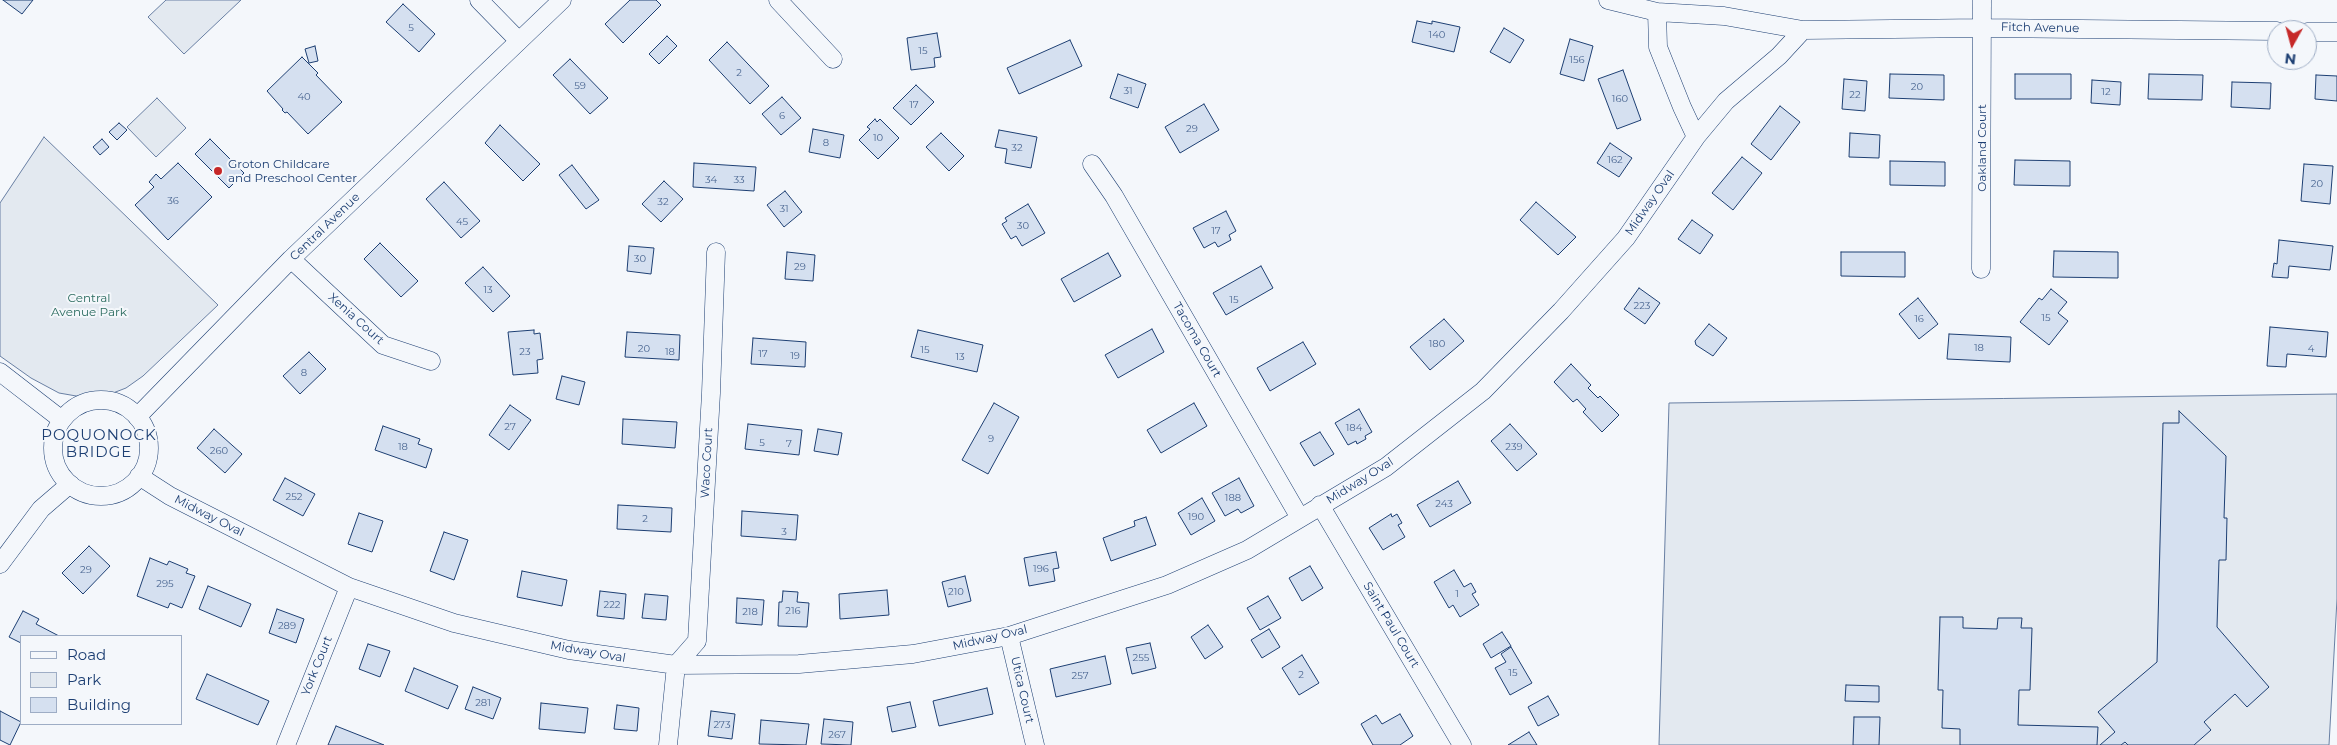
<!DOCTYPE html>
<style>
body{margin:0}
#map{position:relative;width:2337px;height:745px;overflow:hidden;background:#f4f7fb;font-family:Montserrat,sans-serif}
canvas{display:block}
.legend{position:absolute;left:20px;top:635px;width:162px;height:90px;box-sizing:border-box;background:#f4f7fb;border:1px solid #9eadc5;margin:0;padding:6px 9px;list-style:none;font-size:15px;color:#1d3f73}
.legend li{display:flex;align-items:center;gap:10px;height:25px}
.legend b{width:25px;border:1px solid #9eadc5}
.north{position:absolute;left:2267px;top:20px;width:50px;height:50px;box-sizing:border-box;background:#f4f7fb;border:1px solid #9eadc5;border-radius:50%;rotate:187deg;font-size:14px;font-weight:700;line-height:20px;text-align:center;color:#1d3f73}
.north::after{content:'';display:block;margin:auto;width:18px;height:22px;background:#c62828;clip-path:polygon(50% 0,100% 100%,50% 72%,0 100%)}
</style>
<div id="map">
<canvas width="2337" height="745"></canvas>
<ul class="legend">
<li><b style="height:6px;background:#f4f7fb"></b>Road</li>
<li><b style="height:14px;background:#e3e9f0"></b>Park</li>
<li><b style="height:14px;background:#d5e0f0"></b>Building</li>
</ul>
<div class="north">N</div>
</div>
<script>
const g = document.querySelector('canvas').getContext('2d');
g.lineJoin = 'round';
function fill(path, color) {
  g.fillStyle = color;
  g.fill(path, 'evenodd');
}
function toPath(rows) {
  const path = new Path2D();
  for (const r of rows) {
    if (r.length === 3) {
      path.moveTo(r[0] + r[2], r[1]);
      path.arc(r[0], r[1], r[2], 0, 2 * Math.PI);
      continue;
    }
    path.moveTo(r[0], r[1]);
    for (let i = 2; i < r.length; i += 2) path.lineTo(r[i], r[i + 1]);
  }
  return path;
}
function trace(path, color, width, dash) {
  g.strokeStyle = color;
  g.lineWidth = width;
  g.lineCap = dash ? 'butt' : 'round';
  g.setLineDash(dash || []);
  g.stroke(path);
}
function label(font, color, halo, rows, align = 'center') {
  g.font = font + ' Montserrat,sans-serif';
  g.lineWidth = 4;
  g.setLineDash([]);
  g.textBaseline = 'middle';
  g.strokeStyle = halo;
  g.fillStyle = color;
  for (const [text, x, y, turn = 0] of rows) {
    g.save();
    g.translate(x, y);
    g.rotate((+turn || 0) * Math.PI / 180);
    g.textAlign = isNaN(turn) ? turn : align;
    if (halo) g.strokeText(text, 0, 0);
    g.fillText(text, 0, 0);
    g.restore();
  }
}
const green = toPath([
 [166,0,241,0,184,54,148,17,166,0],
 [157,98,186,128,156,157,127,127,157,98],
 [44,137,218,305,143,376,126,388,113,393,82,397,59,393,31,378,0,356,0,203,44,137],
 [2337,394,2337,599,2329,745,1659,745,1669,403,2337,394]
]);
const building = toPath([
 [3,0,33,0,22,14,3,0],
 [630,0,656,0,661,5,623,43,605,24,630,0],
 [403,4,435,34,419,52,386,22,403,4],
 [1417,21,1432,24,1432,21,1460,27,1454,52,1412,42,1417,21],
 [1504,28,1524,40,1510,63,1490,52,1504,28],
 [937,33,941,57,934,58,935,67,911,70,907,38,937,33],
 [667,36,677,46,659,64,649,54,667,36],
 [1570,39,1593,46,1584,81,1560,74,1570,39],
 [1070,40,1082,66,1019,94,1007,68,1070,40],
 [727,42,769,86,750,104,709,60,727,42],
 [315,46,318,61,309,63,305,49,315,46],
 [302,57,318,73,316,75,342,102,308,134,287,112,285,113,282,110,283,109,267,91,302,57],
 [570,59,608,98,590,114,553,75,570,59],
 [1623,70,1641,120,1617,129,1598,79,1623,70],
 [1118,74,1146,84,1138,108,1110,98,1118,74],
 [1890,74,1944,75,1944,100,1889,98,1890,74],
 [2015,74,2071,74,2071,99,2015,99,2015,74],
 [2149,74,2203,75,2202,100,2148,99,2149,74],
 [2316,75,2337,76,2337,101,2315,99,2316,75],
 [1844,79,1867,81,1865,111,1842,109,1844,79],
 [2092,80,2121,82,2120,105,2091,103,2092,80],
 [2232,82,2271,83,2270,109,2231,107,2232,82],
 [916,85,934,102,911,125,893,108,916,85],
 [782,97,801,118,781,135,762,114,782,97],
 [1204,104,1219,130,1180,153,1165,127,1204,104],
 [1780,106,1800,122,1771,160,1751,144,1780,106],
 [875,119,877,122,880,119,899,138,878,159,859,140,870,129,867,127,875,119],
 [119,123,127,130,117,140,109,132,119,123],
 [500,125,540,164,523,181,485,143,500,125],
 [813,129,844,135,840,158,809,152,813,129],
 [999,130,1037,137,1031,168,1005,163,1007,149,995,147,999,130],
 [941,133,964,156,949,171,926,147,941,133],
 [1850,133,1880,135,1879,158,1849,157,1850,133],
 [102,139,109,147,100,155,93,147,102,139],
 [210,139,244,173,229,188,195,154,210,139],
 [1610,143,1632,158,1619,177,1597,163,1610,143],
 [1742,157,1762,173,1733,210,1712,193,1742,157],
 [2015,160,2070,161,2070,186,2014,185,2015,160],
 [1890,161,1945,162,1945,186,1890,185,1890,161],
 [178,163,212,197,168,240,135,205,154,187,149,182,156,174,161,179,178,163],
 [694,163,756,167,754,191,693,187,694,163],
 [2304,164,2333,166,2330,204,2301,201,2304,164],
 [572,165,599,200,586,209,559,175,572,165],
 [664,181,683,199,661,222,642,204,664,181],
 [444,182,480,221,461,238,426,199,444,182],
 [785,191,802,212,784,227,767,205,785,191],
 [1536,202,1576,237,1558,255,1520,220,1536,202],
 [1028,204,1045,233,1022,246,1016,236,1011,239,1002,224,1007,221,1005,218,1028,204],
 [1226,211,1236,231,1229,235,1231,240,1218,247,1215,242,1204,248,1193,228,1226,211],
 [1692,220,1713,235,1700,254,1678,239,1692,220],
 [2279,240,2333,246,2330,270,2289,266,2288,278,2272,277,2274,263,2277,264,2279,240],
 [380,243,418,281,401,297,364,259,380,243],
 [629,246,654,248,651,274,627,271,629,246],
 [2054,251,2118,252,2118,278,2053,277,2054,251],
 [787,252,815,255,813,281,785,279,787,252],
 [1841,252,1905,252,1905,277,1841,276,1841,252],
 [1108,253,1121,276,1074,302,1061,279,1108,253],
 [1261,266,1273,288,1226,315,1213,293,1261,266],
 [483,267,510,296,493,312,465,283,483,267],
 [1639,288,1660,303,1645,324,1624,309,1639,288],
 [2051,289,2067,302,2058,313,2068,321,2049,345,2020,322,2039,298,2042,300,2051,289],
 [1918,298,1938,324,1919,339,1899,314,1918,298],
 [1444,319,1464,341,1430,370,1410,347,1444,319],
 [1709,324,1727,338,1713,356,1696,345,1695,341,1709,324],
 [2270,327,2328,332,2326,357,2287,354,2286,367,2267,366,2270,327],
 [1152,329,1164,352,1118,378,1105,355,1152,329],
 [534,330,534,334,540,333,543,359,537,360,538,373,513,375,508,332,534,330],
 [918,330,983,345,977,372,911,357,918,330],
 [627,332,680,335,679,360,625,357,627,332],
 [1949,334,2011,337,2010,362,1947,359,1949,334],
 [753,338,806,342,805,367,751,364,753,338],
 [1303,342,1316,364,1270,391,1257,368,1303,342],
 [309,352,326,369,300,394,283,376,309,352],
 [1571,364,1591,385,1588,388,1598,398,1600,396,1619,415,1602,432,1583,412,1586,409,1577,399,1573,402,1554,382,1571,364],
 [562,376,585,382,579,405,556,399,562,376],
 [994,403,1019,417,988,474,962,460,994,403],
 [1194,403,1207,426,1161,453,1147,430,1194,403],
 [510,405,531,420,509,450,489,435,510,405],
 [1359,409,1372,432,1365,436,1366,439,1357,444,1356,441,1348,445,1335,423,1359,409],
 [2179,411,2226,456,2224,518,2227,518,2226,560,2219,560,2217,627,2269,687,2247,707,2235,694,2204,722,2211,730,2194,745,2128,745,2125,742,2121,745,2100,745,2115,732,2098,712,2157,662,2163,423,2179,423,2179,411],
 [623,419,677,422,675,448,622,444,623,419],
 [748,424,802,430,799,455,745,449,748,424],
 [1510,424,1537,454,1517,471,1491,441,1510,424],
 [383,426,420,439,418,444,432,449,426,468,375,450,383,426],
 [214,429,242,454,225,473,197,448,214,429],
 [818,429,842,433,838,455,814,451,818,429],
 [1320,432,1334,454,1314,466,1300,443,1320,432],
 [285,478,315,494,303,516,273,500,285,478],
 [1239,478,1254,506,1241,513,1238,509,1225,516,1212,493,1239,478],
 [1458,481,1471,503,1430,527,1417,505,1458,481],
 [1202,498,1215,521,1191,535,1178,513,1202,498],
 [618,505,672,508,671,532,617,529,618,505],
 [742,511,798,515,796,540,741,536,742,511],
 [359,513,383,521,372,552,348,544,359,513],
 [1391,514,1392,517,1397,514,1402,523,1398,525,1405,537,1383,550,1369,528,1391,514],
 [1146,517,1156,545,1111,561,1103,538,1135,526,1134,521,1146,517],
 [444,532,468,540,454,580,430,571,444,532],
 [89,546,110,566,83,594,62,573,89,546],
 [1056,552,1059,568,1053,569,1055,581,1029,586,1024,558,1056,552],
 [150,558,167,565,169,561,188,569,186,573,195,576,182,608,170,603,168,608,137,596,150,558],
 [1310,566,1323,588,1302,601,1289,578,1310,566],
 [1454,570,1464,587,1471,583,1476,592,1472,594,1479,605,1460,617,1453,605,1449,608,1434,582,1454,570],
 [522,571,567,580,562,606,517,597,522,571],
 [965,576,971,601,948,607,942,582,965,576],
 [208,586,251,604,241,627,199,609,208,586],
 [887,590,889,615,840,619,839,594,887,590],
 [600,591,626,594,624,619,597,616,600,591],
 [783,591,798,592,797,602,809,603,807,627,778,626,779,602,782,602,783,591],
 [645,594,668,596,666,620,642,618,645,594],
 [1268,596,1281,618,1260,630,1247,608,1268,596],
 [737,598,764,600,762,625,736,623,737,598],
 [277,609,304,619,296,643,269,633,277,609],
 [23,611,39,619,36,624,59,636,21,636,21,643,9,637,23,611],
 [1940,617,1963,617,1963,628,1997,629,1998,618,2022,618,2021,628,2032,628,2030,690,2019,690,2018,725,2098,727,2097,745,1960,745,1960,729,1942,728,1943,690,1938,690,1940,617],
 [1208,625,1223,647,1205,659,1191,637,1208,625],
 [1269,629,1280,647,1262,658,1251,640,1269,629],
 [1502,632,1511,646,1491,658,1483,644,1502,632],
 [1150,643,1156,668,1132,674,1126,648,1150,643],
 [368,644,390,651,380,677,359,669,368,644],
 [1511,647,1532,683,1510,695,1495,668,1506,662,1501,654,1511,647],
 [1302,655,1319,683,1299,695,1282,668,1302,655],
 [1105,656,1111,684,1056,697,1050,669,1105,656],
 [414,668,458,686,448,709,405,691,414,668],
 [207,674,269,701,258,725,196,699,207,674],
 [1846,685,1879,686,1879,702,1845,701,1846,685],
 [473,687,501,698,493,719,465,709,473,687],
 [987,688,993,714,939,726,933,701,987,688],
 [1548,696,1559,715,1538,726,1528,707,1548,696],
 [910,702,916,727,892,732,887,707,910,702],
 [541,703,588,708,585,733,539,729,541,703],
 [617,705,639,708,637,731,614,729,617,705],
 [0,711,21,722,10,745,0,740,0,711],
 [711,711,735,714,732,739,708,736,711,711],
 [1400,714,1413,736,1400,745,1373,745,1361,724,1376,715,1382,724,1400,714],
 [1854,717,1880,717,1879,745,1853,745,1854,717],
 [824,719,853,722,851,745,821,744,824,719],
 [761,720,809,724,806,745,759,744,761,720],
 [336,726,384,745,328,745,336,726],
 [1529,732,1537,745,1508,745,1529,732]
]);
const street = toPath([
 [479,0,519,41],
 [778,0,833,59],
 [1608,0,1657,12,1724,16,1803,30,1982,28,2277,31],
 [1657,12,1658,47,1682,107,1696,137],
 [2307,32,2337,32],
 [1092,164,1114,196,1300,518],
 [291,259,383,345,431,361],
 [1981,269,1982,0],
 [0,372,62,420],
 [101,448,48],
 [137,417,291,259,562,0],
 [139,476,170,496,349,587,454,623,569,650,676,665,799,664,913,654,1009,636,1167,585,1247,550,1386,467,1483,391,1561,311,1626,238,1696,137,1726,101,1779,56,1803,30],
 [1320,505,1462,745],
 [0,564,41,509,70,484],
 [1009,636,1035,745],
 [286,745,349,587],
 [668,745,676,665,697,641,711,393,716,252]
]);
const markers = [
 [218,171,5,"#c62828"]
];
const numberNames = [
 ["5",411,28],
 ["140",1437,35],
 ["15",923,51],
 ["156",1577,60],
 ["2",739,73],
 ["59",580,86],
 ["20",1917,87],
 ["31",1128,91],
 ["12",2106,92],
 ["22",1855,95],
 ["40",304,97],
 ["160",1620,99],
 ["17",914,105],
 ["6",782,116],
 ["29",1192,129],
 ["10",878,138],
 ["8",826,143],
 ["32",1017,148],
 ["162",1615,160],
 ["34",711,180],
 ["33",739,180],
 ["20",2317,184],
 ["36",173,201],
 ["32",663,202],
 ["31",784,209],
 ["45",462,222],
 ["30",1023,226],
 ["17",1216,231],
 ["30",640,259],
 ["29",800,267],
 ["13",488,290],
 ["15",1234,300],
 ["223",1642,306],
 ["15",2046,318],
 ["16",1919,319],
 ["180",1437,344],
 ["18",1979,348],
 ["20",644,349],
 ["4",2311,349],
 ["15",925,350],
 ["23",525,352],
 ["18",670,352],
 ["17",763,354],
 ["19",795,356],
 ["13",960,357],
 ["8",304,373],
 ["27",510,427],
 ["184",1354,428],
 ["9",991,439],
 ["5",762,443],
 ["7",789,444],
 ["18",403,447],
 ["239",1514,447],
 ["260",219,451],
 ["252",294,497],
 ["188",1233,498],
 ["243",1444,504],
 ["190",1196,517],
 ["2",645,519],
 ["3",784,532],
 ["196",1041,569],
 ["29",86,570],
 ["295",165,584],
 ["210",956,592],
 ["1",1457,594],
 ["222",612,605],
 ["216",793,611],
 ["218",750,612],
 ["289",287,626],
 ["255",1141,658],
 ["15",1513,673],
 ["2",1301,675],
 ["257",1080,676],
 ["281",483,703],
 ["273",722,725],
 ["267",837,735]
];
const streetNames = [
 ["Fitch Avenue",2040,28,1],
 ["Oakland Court",1982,148,-90],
 ["Midway Oval",1650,203,-55],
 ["Central Avenue",325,227,-44],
 ["Xenia Court",356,319,42],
 ["Tacoma Court",1197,340,60],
 ["Waco Court",707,463,-87],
 ["Midway Oval",1360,481,-32],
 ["Midway Oval",209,516,27],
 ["Saint Paul Court",1391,625,59],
 ["Midway Oval",990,638,-13],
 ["Midway Oval",588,652,10],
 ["York Court",317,666,-68],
 ["Utica Court",1022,690,77]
];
const poiNames = [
 ["Groton Childcare",228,164],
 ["and Preschool Center",228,178]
];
const parkNames = [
 ["Central",89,298],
 ["Avenue Park",89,312]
];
const quarterNames = [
 ["POQUONOCK",99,436],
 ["BRIDGE",99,453]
];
fill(green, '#e3e9f0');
trace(green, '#687fa3', 1);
fill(building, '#d5e0f0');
trace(building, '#1d3f73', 1);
trace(street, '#1d3f73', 19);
trace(street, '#f4f7fb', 18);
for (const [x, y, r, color] of markers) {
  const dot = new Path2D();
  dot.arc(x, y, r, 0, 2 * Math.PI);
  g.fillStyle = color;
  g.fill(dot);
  trace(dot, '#f4f7fb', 2);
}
label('10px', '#4b6792', null, numberNames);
label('12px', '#1d3f73', '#f4f7fb', streetNames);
label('12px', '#1d3f73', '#f4f7fb', poiNames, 'left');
label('12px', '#2c6c60', '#f4f7fb', parkNames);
g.letterSpacing = '1px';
label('15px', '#1d3f73', '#f4f7fb', quarterNames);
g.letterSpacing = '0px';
</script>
